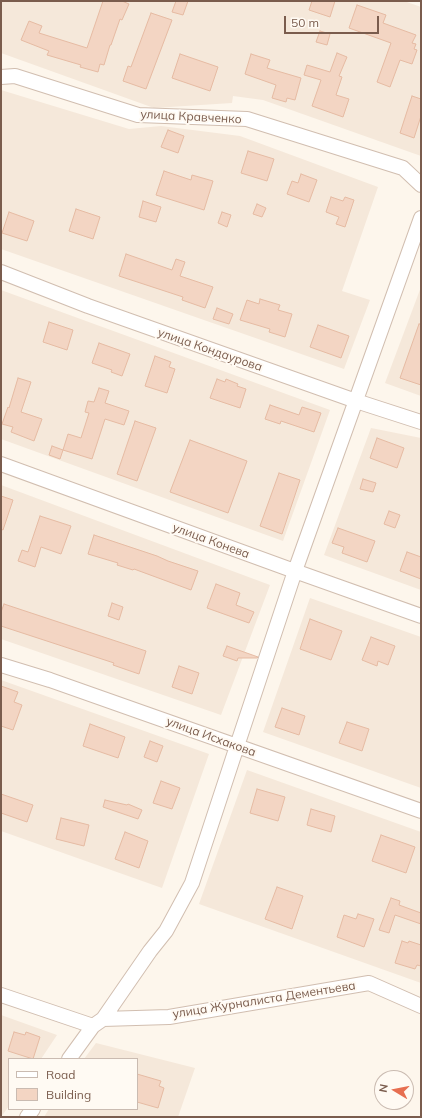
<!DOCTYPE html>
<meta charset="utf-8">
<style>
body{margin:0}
#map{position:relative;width:422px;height:1118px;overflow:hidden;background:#fdf6ec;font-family:Mulish,sans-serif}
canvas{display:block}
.frame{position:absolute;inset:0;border:2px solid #7a5c4d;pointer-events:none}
.legend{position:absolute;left:8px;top:1058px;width:130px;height:52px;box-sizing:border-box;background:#fffaf3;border:1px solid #cabbb1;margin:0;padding:5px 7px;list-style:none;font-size:12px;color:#7a5c4d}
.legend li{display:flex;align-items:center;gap:8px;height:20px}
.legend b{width:20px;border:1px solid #cabbb1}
.north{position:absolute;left:374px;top:1070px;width:40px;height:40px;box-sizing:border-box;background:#fffaf3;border:1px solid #cabbb1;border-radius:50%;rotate:280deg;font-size:11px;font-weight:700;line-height:16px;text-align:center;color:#7a5c4d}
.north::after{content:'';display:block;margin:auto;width:14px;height:18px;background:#e76f51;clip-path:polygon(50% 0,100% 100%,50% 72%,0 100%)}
.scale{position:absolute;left:284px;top:16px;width:95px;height:18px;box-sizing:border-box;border:2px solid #7a5c4d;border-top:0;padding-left:5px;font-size:12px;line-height:14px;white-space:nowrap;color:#7a5c4d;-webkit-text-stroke:3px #fffaf3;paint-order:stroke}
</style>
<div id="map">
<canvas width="422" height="1118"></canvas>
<div class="frame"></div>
<ul class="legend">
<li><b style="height:5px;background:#fff"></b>Road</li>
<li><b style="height:11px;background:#f3d5c3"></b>Building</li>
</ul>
<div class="north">N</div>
<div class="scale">50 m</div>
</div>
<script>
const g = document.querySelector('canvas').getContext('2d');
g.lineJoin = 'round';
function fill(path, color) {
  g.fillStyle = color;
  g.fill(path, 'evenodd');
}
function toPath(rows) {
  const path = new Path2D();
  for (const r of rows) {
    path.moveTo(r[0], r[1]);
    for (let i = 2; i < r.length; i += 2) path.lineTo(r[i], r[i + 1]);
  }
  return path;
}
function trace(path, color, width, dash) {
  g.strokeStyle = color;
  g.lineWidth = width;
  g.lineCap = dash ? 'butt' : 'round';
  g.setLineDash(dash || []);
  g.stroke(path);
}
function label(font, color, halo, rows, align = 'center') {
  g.font = font + ' Mulish,sans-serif';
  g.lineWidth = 4;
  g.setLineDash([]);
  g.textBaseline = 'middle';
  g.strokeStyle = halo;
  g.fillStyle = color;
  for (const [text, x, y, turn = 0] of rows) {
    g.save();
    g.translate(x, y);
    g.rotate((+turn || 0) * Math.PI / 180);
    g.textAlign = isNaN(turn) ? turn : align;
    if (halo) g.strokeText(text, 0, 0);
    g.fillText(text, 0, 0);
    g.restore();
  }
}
const residential = toPath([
 [1,1,404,1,421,7,421,156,263,100,233,96,232,103,154,108,1,53],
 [1,90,129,129,161,126,240,136,378,187,342,291,370,300,344,369,1,249],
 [421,287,421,396,385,383],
 [1,290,330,410,283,541,1,439],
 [371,428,421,438,421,590,324,555],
 [1,485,270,585,221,715,1,639],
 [310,598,421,637,421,788,263,732],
 [1,680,209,754,162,888,1,831],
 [247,770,421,832,421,983,199,904],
 [1,1015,57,1035,41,1059,9,1059,9,1106,1,1117],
 [96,1043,195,1068,178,1117,44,1117,49,1109,137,1109,137,1059,84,1059]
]);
const building = toPath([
 [103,1,122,1,129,4,122,20,120,19,111,45,110,45,104,65,100,64,98,72,80,67,81,65,47,55,49,51,21,40,29,21,42,26,39,33,87,48,103,1],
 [176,1,188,1,183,15,172,12,176,1],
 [312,1,335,1,330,17,309,10,312,1],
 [357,5,386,15,383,23,416,35,412,43,416,44,414,49,417,50,412,64,400,60,390,87,377,82,391,43,349,28,357,5],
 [151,13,172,20,146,89,123,81,128,66,131,67,151,13],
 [320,31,330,34,327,45,316,42,320,31],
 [337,53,347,57,339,76,342,77,336,95,349,99,343,117,312,106,321,80,304,75,307,65,330,72,337,53],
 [180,54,218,67,210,91,172,78,180,54],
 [251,54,270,60,267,68,301,78,295,100,287,98,286,102,272,98,276,85,245,74,251,54],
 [412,96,421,99,421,116,414,138,400,133,412,96],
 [168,130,184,136,178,153,161,147,168,130],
 [248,151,274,159,267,181,241,173,248,151],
 [164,171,191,180,192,175,213,181,204,210,156,195,164,171],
 [301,174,317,180,309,202,287,194,292,181,298,183,301,174],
 [331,197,343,201,345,197,354,200,345,227,336,224,339,217,326,212,331,197],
 [143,201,161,207,156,222,139,217,143,201],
 [257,204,266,208,262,217,253,214,257,204],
 [76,209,100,217,93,239,69,231,76,209],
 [9,212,34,221,27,241,2,233,9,212],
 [222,212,231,215,227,227,218,223,222,212],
 [126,254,172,270,176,259,185,262,180,276,213,287,205,308,182,300,183,297,119,276,126,254],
 [260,299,280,305,278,310,292,314,285,337,269,332,270,329,240,320,247,300,259,304,260,299],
 [217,308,233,314,229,324,213,319,217,308],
 [49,322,73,330,67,350,43,342,49,322],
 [419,324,421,324,421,385,400,378,419,324],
 [318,325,349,336,341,358,310,347,318,325],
 [99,343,130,354,122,376,111,372,112,370,92,363,99,343],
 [155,356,171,362,169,367,175,369,167,393,145,386,155,356],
 [18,378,31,382,21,412,42,419,34,441,11,432,13,427,2,424,8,407,9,408,18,378],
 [217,379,225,382,226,379,238,384,237,386,246,389,240,408,210,398,217,379],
 [99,388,109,391,105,403,129,411,124,425,105,419,92,459,63,450,68,434,81,438,89,413,85,412,88,401,94,402,99,388],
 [270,405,299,415,302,407,321,413,314,432,281,421,280,424,265,419,270,405],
 [135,421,156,428,137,481,117,474,135,421],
 [377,438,404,448,397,468,370,458,377,438],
 [190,440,247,461,228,513,170,492,190,440],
 [52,446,63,450,60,459,49,455,52,446],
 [279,473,300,480,282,534,260,526,279,473],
 [363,479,376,483,373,492,360,489,363,479],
 [1,496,13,500,3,530,1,529,1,496],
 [389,511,400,515,395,528,384,524,389,511],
 [40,516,71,526,61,554,41,547,35,567,18,561,22,550,28,552,40,516],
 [338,528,375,541,367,562,342,553,344,547,332,543,338,528],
 [94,535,157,556,168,561,198,571,191,590,134,569,133,570,117,565,118,563,88,554,94,535],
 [407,552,421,557,421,579,400,571,407,552],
 [216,584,240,593,236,605,254,612,249,623,207,608,216,584],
 [112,603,123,607,119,620,108,616,112,603],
 [4,604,146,651,139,674,113,665,114,663,1,626,1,612,4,604],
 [310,619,342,631,331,660,300,649,310,619],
 [371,637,395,646,388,665,378,661,377,666,362,660,371,637],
 [227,646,258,657,257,658,238,658,237,661,223,656,227,646],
 [179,666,199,673,192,694,172,687,179,666],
 [1,686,18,692,14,702,22,705,13,730,1,726,1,686],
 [282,708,305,716,299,735,275,727,282,708],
 [347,722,369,729,362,751,339,743,347,722],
 [90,724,125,737,118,758,83,746,90,724],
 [150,741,163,746,157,762,144,757,150,741],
 [161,781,180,788,172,809,153,803,161,781],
 [257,789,285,797,278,821,250,813,257,789],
 [1,794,33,805,27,822,1,813,1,794],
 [105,800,127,805,128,804,142,810,138,819,103,807,105,800],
 [311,809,335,816,331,832,307,825,311,809],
 [61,818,89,825,84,846,56,839,61,818],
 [125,832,148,841,139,868,115,859,125,832],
 [381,835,415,847,406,873,372,861,381,835],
 [277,887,303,896,292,929,265,919,277,887],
 [391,898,400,901,399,905,421,913,421,924,395,915,389,933,379,930,391,898],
 [358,914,374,919,364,947,337,937,344,915,356,919,358,914],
 [402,941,408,943,409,941,421,945,421,966,417,965,415,969,395,963,402,941],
 [14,1032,25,1035,26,1032,40,1037,33,1059,8,1051,14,1032],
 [137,1074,161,1081,159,1086,164,1088,158,1108,137,1102,137,1074]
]);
const street = toPath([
 [1,77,15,76,138,115,247,119,403,168,421,185],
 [1,272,88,306,356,401,421,422],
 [1,464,289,569,421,616],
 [1,665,50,680,421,811],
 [1,995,93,1026],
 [103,1019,169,1017,369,983,421,1006],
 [69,1059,93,1026,103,1019,150,951,166,931,192,883,237,746,295,571,421,218],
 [27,1117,33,1109]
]);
const streetNames = [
 ["улица Кравченко",191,117,3],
 ["улица Кондаурова",210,350,19],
 ["улица Конева",211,541,20],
 ["улица Исхакова",211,737,20],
 ["улица Журналиста Дементьева",264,1000,-9]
];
fill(residential, '#f5e8da');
fill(building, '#f3d5c3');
trace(building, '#e6bba3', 1);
trace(street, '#d1beb0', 16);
trace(street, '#fff', 14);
label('12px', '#7a5c4d', '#fffaf3', streetNames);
</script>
